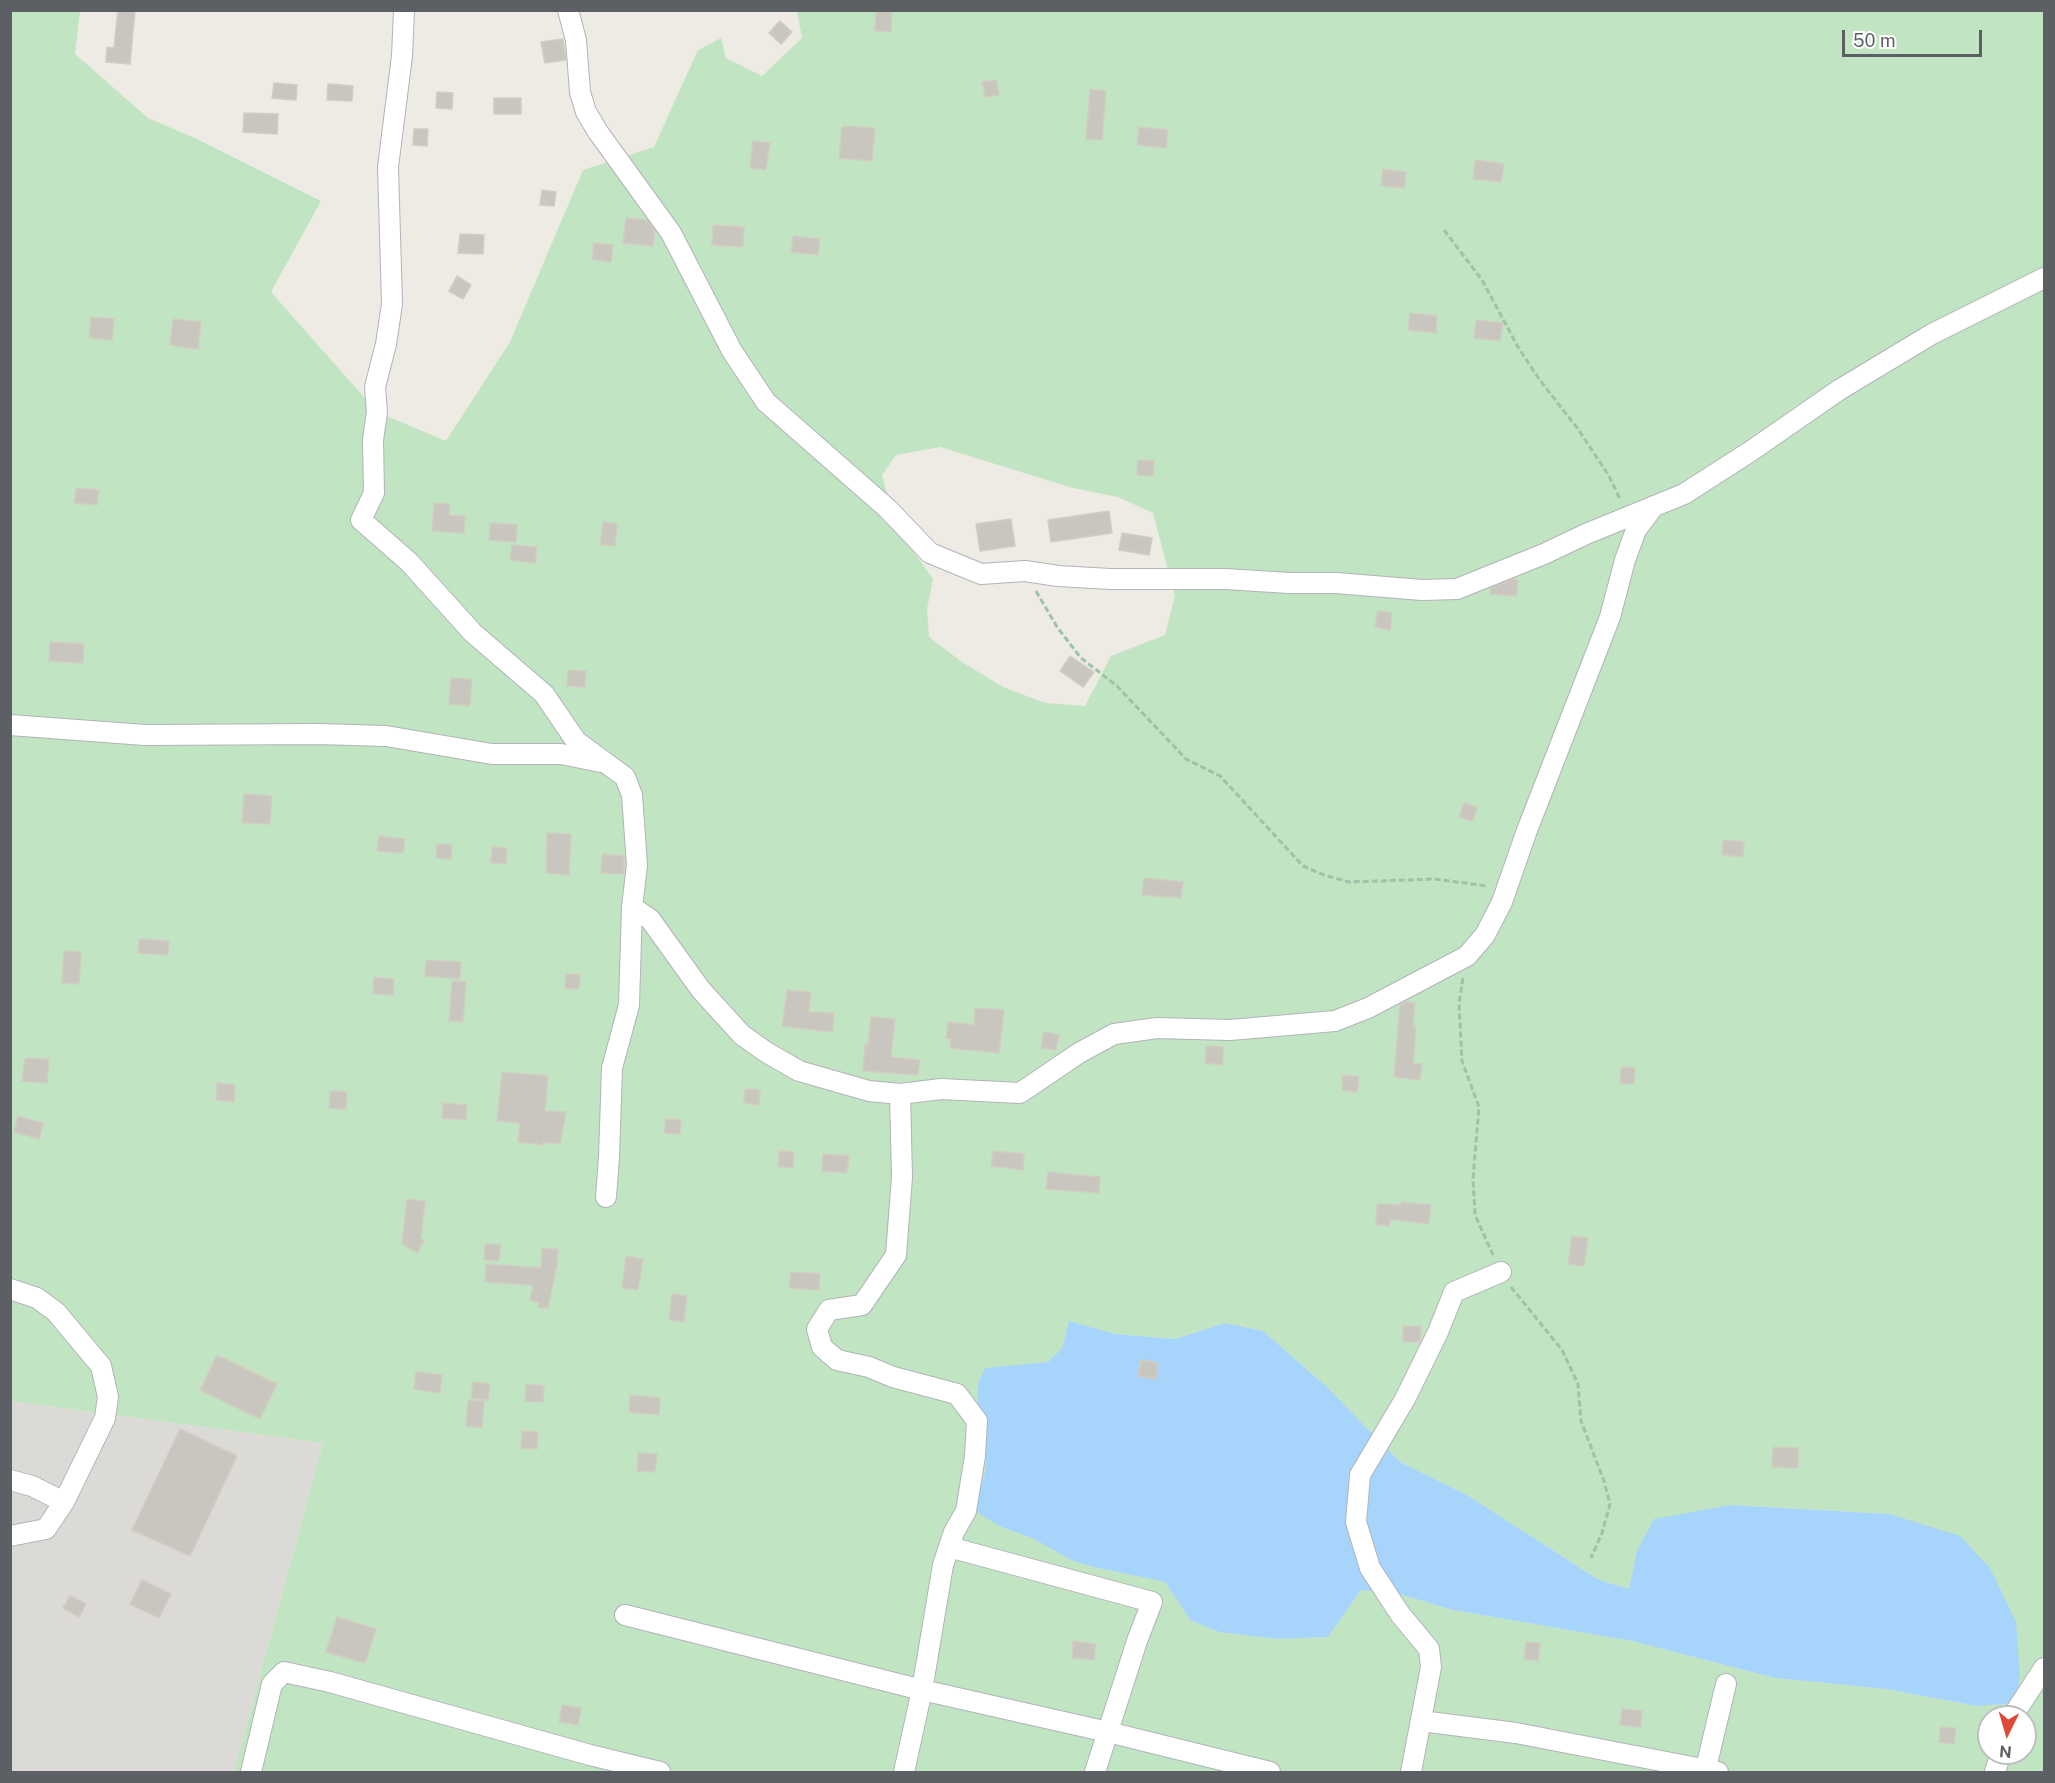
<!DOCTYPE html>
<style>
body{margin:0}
#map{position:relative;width:2055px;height:1783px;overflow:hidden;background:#edebe4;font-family:"Public Sans",sans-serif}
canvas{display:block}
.frame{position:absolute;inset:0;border:12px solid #5c5f63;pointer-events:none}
.north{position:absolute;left:1977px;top:1705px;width:60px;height:60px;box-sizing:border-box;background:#fff;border:2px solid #bebfc1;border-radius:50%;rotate:185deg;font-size:16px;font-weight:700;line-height:24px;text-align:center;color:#5c5f63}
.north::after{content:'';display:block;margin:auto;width:21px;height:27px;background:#df4938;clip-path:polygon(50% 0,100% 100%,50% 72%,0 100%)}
.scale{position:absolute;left:1842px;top:30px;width:140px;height:27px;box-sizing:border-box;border:3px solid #5c5f63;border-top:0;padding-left:8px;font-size:18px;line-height:21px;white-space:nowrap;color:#5c5f63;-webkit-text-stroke:4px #fff;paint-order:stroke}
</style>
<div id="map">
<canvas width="2055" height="1783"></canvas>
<div class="frame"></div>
<div class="north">N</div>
<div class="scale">50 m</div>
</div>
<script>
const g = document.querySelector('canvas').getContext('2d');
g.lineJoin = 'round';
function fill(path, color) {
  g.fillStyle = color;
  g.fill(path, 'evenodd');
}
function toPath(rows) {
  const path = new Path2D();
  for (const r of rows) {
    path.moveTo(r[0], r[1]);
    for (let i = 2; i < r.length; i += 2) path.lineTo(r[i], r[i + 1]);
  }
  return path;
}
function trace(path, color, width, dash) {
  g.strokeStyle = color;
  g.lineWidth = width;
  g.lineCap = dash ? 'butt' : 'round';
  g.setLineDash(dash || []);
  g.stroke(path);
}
const industrial = toPath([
 [11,1401,323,1443,234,1772,11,1772]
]);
const green = toPath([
 [11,11,80,11,75,54,148,118,197,139,321,201,271,292,377,412,446,441,510,342,583,170,654,147,698,50,721,38,726,58,762,76,802,38,797,11,2044,11,2044,1772,234,1772,323,1443,11,1401],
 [940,447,1073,488,1118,497,1153,513,1175,596,1165,635,1111,656,1085,706,1045,703,1003,687,962,662,929,637,927,609,933,579,907,542,888,497,882,475,896,455],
 [1069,1321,1116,1334,1175,1339,1225,1323,1263,1331,1327,1387,1400,1462,1467,1495,1599,1580,1629,1589,1637,1551,1730,1505,1889,1514,1977,1706,1886,1689,1775,1678,1632,1641,1453,1610,1403,1595,1361,1590,1328,1637,1277,1639,1219,1632,1190,1620,1165,1582,1093,1567,1071,1560,1032,1538,1001,1527,975,1509,986,1469,986,1429,977,1401,978,1383,985,1369,1048,1362,1062,1348],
 [1989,1717,2025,1717,2025,1753,1989,1753]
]);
const water = toPath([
 [1069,1321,1116,1334,1175,1339,1225,1323,1263,1331,1327,1387,1400,1462,1467,1495,1599,1580,1629,1589,1637,1551,1654,1519,1730,1505,1889,1514,1960,1536,1990,1568,2016,1622,2020,1677,2015,1703,1977,1706,1886,1689,1775,1678,1632,1641,1453,1610,1403,1595,1361,1590,1328,1637,1277,1639,1219,1632,1190,1620,1165,1582,1093,1567,1071,1560,1032,1538,1001,1527,974,1510,986,1469,986,1429,977,1401,978,1383,985,1368,1048,1362,1062,1348]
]);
const building = toPath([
 [118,10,135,10,130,64,106,62,107,47,114,48,118,10],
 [876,10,892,10,891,32,875,31,876,10],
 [780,21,792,32,781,44,769,33,780,21],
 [563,39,566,60,545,63,541,42,563,39],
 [997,80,999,95,985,97,982,82,997,80],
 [274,83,297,85,296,100,272,98,274,83],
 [328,84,353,86,352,101,327,100,328,84],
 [1090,89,1106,91,1102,140,1086,139,1090,89],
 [437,92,453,93,452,109,436,108,437,92],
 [494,98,521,98,521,114,494,114,494,98],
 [244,113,278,114,277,134,243,132,244,113],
 [842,126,875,128,872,161,839,158,842,126],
 [1139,127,1168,130,1166,148,1137,145,1139,127],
 [414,129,428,129,427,146,413,145,414,129],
 [753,141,770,143,766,170,750,168,753,141],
 [1475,160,1504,164,1501,182,1473,179,1475,160],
 [1383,169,1406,172,1404,188,1381,186,1383,169],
 [542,190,556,192,554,206,540,205,542,190],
 [626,218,647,220,655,231,653,246,623,243,626,218],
 [713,225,744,227,743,247,712,245,713,225],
 [460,234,484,235,483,254,458,253,460,234],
 [793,236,820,239,818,255,791,252,793,236],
 [594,243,613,245,611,262,592,259,594,243],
 [457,276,471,285,463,299,449,291,457,276],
 [1410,313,1437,316,1436,333,1408,330,1410,313],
 [91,317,114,319,112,340,89,338,91,317],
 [173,319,201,322,198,349,170,345,173,319],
 [1476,320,1503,323,1500,341,1474,338,1476,320],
 [1138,460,1154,461,1153,476,1137,475,1138,460],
 [76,488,99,490,97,505,74,503,76,488],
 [434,503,450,504,449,515,465,516,464,533,432,531,434,503],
 [1109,511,1112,533,1051,542,1048,520,1109,511],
 [1011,519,1015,546,980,551,976,524,1011,519],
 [603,522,617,524,615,546,600,545,603,522],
 [490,523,517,525,516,542,489,540,490,523],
 [1122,533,1152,538,1149,555,1119,550,1122,533],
 [512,545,537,547,535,563,510,560,512,545],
 [1513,579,1518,580,1516,596,1490,594,1491,588,1513,579],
 [1378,611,1392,613,1390,630,1375,627,1378,611],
 [50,642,84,644,83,663,49,661,50,642],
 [1070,656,1094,672,1083,687,1060,671,1070,656],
 [568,670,586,671,585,687,567,686,568,670],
 [451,678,472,679,470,706,449,704,451,678],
 [244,794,272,796,270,824,242,823,244,794],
 [1464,803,1477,807,1473,821,1459,817,1464,803],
 [547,833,571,834,569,875,546,873,547,833],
 [379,836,405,839,403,853,377,851,379,836],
 [1723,840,1744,842,1743,857,1722,855,1723,840],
 [437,844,452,845,451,859,436,858,437,844],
 [492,847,507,848,506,864,491,863,492,847],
 [602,854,624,856,624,874,601,873,602,854],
 [1144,878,1183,882,1181,898,1142,895,1144,878],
 [139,939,169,941,168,955,138,953,139,939],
 [64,951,81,952,79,984,62,983,64,951],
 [426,960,461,962,460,979,425,976,426,960],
 [566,974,580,975,579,989,565,988,566,974],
 [374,977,394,979,393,995,373,994,374,977],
 [452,981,466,982,463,1022,449,1021,452,981],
 [787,990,811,992,809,1012,834,1013,833,1032,782,1026,787,990],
 [1406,1002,1415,1003,1413,1027,1416,1027,1413,1063,1422,1064,1420,1080,1394,1077,1400,1005,1406,1002],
 [975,1008,1004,1010,999,1053,950,1048,951,1039,946,1038,948,1022,974,1025,975,1008],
 [871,1017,895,1019,891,1057,920,1060,918,1075,863,1071,865,1044,868,1045,871,1017],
 [1044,1032,1059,1035,1056,1050,1041,1048,1044,1032],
 [1206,1046,1224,1047,1222,1065,1205,1063,1206,1046],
 [25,1058,49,1059,47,1083,22,1081,25,1058],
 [1621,1067,1635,1068,1634,1084,1620,1083,1621,1067],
 [502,1072,548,1076,545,1111,566,1112,560,1144,543,1142,543,1145,518,1142,520,1123,497,1121,502,1072],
 [1343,1075,1359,1077,1357,1092,1342,1090,1343,1075],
 [217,1083,235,1085,234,1102,216,1100,217,1083],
 [745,1089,760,1090,759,1105,744,1103,745,1089],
 [330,1091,347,1092,346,1109,329,1108,330,1091],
 [443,1103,467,1105,466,1120,442,1118,443,1103],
 [18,1116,44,1123,39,1139,14,1132,18,1116],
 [666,1119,681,1120,680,1134,664,1133,666,1119],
 [779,1151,794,1152,793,1168,778,1167,779,1151],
 [993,1151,1024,1154,1023,1170,991,1166,993,1151],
 [823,1154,849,1156,847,1173,822,1171,823,1154],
 [1048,1172,1100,1177,1099,1193,1046,1189,1048,1172],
 [407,1199,425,1201,421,1238,424,1240,417,1253,402,1244,407,1199],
 [1401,1202,1431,1205,1429,1224,1390,1219,1390,1226,1376,1225,1377,1204,1401,1205,1401,1202],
 [1572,1236,1588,1238,1584,1266,1568,1264,1572,1236],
 [485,1244,501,1245,499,1261,484,1260,485,1244],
 [542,1248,558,1249,557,1265,548,1308,538,1307,539,1302,530,1300,533,1285,485,1282,486,1264,541,1268,542,1248],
 [626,1256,643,1259,638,1290,622,1288,626,1256],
 [791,1272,820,1274,819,1290,789,1288,791,1272],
 [672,1294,687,1296,684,1322,669,1320,672,1294],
 [1403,1326,1421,1326,1420,1342,1403,1342,1403,1326],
 [217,1355,277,1384,260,1419,200,1390,217,1355],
 [1141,1360,1158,1363,1156,1379,1138,1376,1141,1360],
 [416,1372,442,1375,440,1393,414,1389,416,1372],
 [473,1382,490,1384,488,1400,471,1398,473,1382],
 [526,1384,544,1386,543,1402,525,1401,526,1384],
 [630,1395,660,1398,659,1415,629,1412,630,1395],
 [468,1400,484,1401,482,1428,466,1426,468,1400],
 [180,1429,237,1456,190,1556,132,1530,180,1429],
 [522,1431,538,1432,537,1449,521,1448,522,1431],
 [1773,1447,1798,1448,1798,1468,1772,1467,1773,1447],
 [638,1453,657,1454,655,1472,637,1471,638,1453],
 [142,1580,171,1594,159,1618,130,1604,142,1580],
 [70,1596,86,1604,79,1617,63,1608,70,1596],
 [337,1617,376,1629,365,1663,326,1652,337,1617],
 [1073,1641,1096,1644,1094,1660,1072,1658,1073,1641],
 [1526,1642,1540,1643,1538,1661,1524,1659,1526,1642],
 [562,1705,581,1708,578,1725,559,1722,562,1705],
 [1622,1709,1642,1711,1641,1727,1620,1725,1622,1709],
 [1940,1727,1956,1728,1954,1744,1939,1742,1940,1727]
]);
const path = toPath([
 [1444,230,1482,280,1518,347,1539,379,1578,429,1609,476,1620,499],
 [1036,591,1057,627,1081,658,1117,686,1186,759,1220,776,1303,866,1324,875,1349,882,1434,879,1488,886],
 [1463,978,1459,1003,1462,1061,1479,1107,1473,1178,1475,1215,1493,1255],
 [1511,1287,1562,1350,1578,1384,1581,1421,1604,1481,1610,1504,1602,1533,1591,1558]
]);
const minor = toPath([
 [404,10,402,56,388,167,392,304,386,344,375,387,377,412,373,440,374,493,361,520,409,562,473,633,544,694,576,741,625,777,632,795,637,865,632,907,629,1005,612,1068,609,1157,606,1197],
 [568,10,576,40,580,92,586,112,598,132,671,233,732,351,766,402,888,509,930,553,981,574,1025,571,1058,576,1110,579,1225,579,1289,583,1336,583,1422,590,1457,589,1544,554,1586,534,1684,494,1751,451,1839,390,1932,334,2044,278],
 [10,725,145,735,319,734,386,736,492,754,561,754,601,762],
 [632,907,650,919,701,990,742,1035,766,1052,799,1071,869,1091,900,1094],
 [10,1289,37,1298,56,1312,101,1366,108,1397,105,1418,64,1502,46,1529,10,1536],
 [10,1480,32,1486,64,1502],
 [949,1547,1152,1602,1137,1641,1095,1772],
 [625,1615,922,1690,1108,1732,1270,1772],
 [2012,1717,2044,1668],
 [1421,1721,1516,1733,1718,1772],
 [251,1772,272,1684,284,1672,330,1682,590,1755,660,1772],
 [904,1772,922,1690,943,1565,954,1532,966,1511,975,1456,977,1421,957,1394,893,1377,869,1367,837,1360,822,1347,817,1329,829,1310,862,1305,896,1255,902,1177,900,1094,941,1089,1020,1093,1079,1053,1114,1034,1157,1028,1230,1030,1335,1021,1368,1008,1467,956,1485,935,1502,902,1526,833,1610,617,1625,560,1636,530,1654,506],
 [1411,1772,1431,1667,1429,1649,1400,1614,1370,1568,1356,1522,1360,1475,1405,1399,1438,1332,1454,1292,1501,1272],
 [1705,1772,1726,1684],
 [1995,1772,2001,1753]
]);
fill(industrial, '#dcdad6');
fill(green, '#c1e4c2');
fill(water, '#a7d4fa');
fill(building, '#c9c6c0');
trace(building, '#d2cdc2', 1.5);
trace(minor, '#b1b4b8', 22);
trace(path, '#9bc4a8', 3, [6, 3]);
trace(minor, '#fff', 20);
</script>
